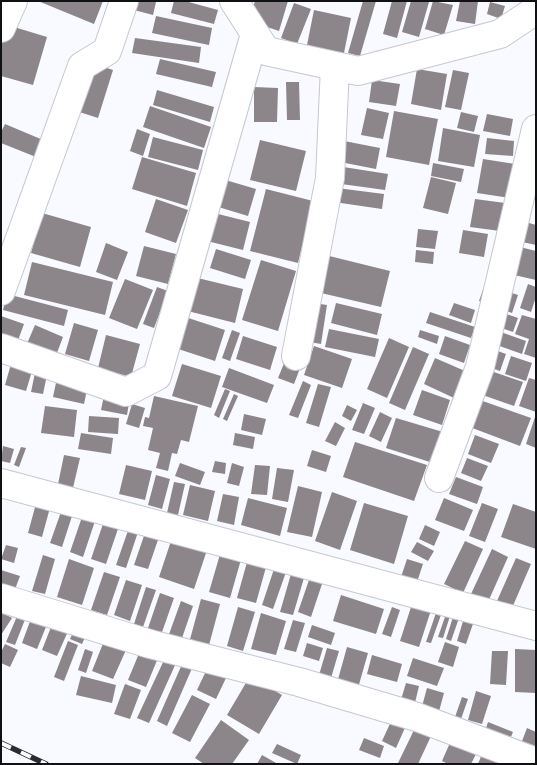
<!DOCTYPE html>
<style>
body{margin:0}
#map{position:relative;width:537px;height:765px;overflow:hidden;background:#f8faff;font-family:"PT Sans",sans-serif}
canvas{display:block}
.frame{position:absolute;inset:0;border:2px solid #101114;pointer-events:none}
</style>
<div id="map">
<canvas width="537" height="765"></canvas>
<div class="frame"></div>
</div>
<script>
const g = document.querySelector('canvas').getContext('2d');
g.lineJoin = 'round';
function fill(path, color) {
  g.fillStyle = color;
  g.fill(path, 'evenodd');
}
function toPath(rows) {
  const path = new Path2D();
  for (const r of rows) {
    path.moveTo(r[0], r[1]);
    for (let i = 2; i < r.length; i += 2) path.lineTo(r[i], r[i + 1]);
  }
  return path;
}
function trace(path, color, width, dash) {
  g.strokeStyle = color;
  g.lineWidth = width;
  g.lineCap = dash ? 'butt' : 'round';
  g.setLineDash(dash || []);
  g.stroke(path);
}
const building = toPath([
 [38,1,103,1,94,24],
 [137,1,156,2,153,15,134,10],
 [174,1,185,1,218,10,214,24,171,13],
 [255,1,288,1,279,31,249,21],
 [363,1,376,1,360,56,348,53],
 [392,1,407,1,397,38,383,34],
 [411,1,429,2,419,37,402,32],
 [433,1,453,5,444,35,425,29],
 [460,1,478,1,475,24,456,21],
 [490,2,505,6,501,19,487,14],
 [294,3,311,9,297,44,281,38],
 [314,10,351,18,343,58,306,50],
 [156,16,212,28,209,45,152,33],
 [1,23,47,37,33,85,1,76],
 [135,38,201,47,199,63,132,53],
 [160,59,216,72,212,87,156,74],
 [83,60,113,70,98,118,67,108],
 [417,69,447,74,441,110,411,104],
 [453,70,469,73,461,110,445,107],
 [372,80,400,84,396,106,369,102],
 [286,82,299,82,300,120,287,120],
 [254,87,278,88,277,122,254,122],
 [157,90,214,107,210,122,153,105],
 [150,106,211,127,204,148,143,127],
 [367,108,389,113,383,139,361,135],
 [394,111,438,119,429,165,386,157],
 [461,112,478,116,474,132,457,128],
 [487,114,513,119,510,136,483,131],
 [5,124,43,140,36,157,1,143,1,132],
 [443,128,480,135,474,167,438,161],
 [137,129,150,134,143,156,130,151],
 [153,137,203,150,198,170,148,157],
 [487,138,514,141,513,156,485,154],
 [260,140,306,151,296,191,250,180],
 [339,140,380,148,376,169,335,161],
 [142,157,196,173,187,206,132,189],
 [483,159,515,164,510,198,477,193],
 [433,163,464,169,461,182,431,176],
 [337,166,388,174,385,190,334,183],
 [431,177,456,183,448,214,423,208],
 [222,179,256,189,248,216,215,206],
 [329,187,384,194,382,209,327,201],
 [266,189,313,201,298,263,250,251],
 [156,199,188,210,176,243,145,232],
 [475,199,505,203,500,231,470,227],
 [42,213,91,227,80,267,31,253],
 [214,213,250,222,243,250,207,241],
 [519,220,536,225,536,245,513,240],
 [418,229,438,231,435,249,416,247],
 [463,230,488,234,484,257,459,253],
 [106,243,128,252,117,280,96,272],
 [508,244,536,251,536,280,501,272],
 [144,246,176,254,168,284,136,276],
 [216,249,251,260,245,279,210,268],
 [416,250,434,252,433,264,415,262],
 [313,252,390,271,381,307,304,289],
 [261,260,296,271,278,331,242,320],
 [32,262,113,282,105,315,24,295],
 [181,274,243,289,235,323,172,307],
 [125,279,153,290,137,329,109,318],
 [485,284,518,295,512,313,479,301],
 [528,284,536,287,536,297,531,312,520,308],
 [157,287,168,291,154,328,143,324],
 [7,294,68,310,64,326,3,310],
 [300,301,327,305,321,344,293,339],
 [336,303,382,314,377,335,331,323],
 [454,303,475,310,471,323,449,315],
 [483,306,518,318,513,332,478,320],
 [430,312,475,327,471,338,426,323],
 [179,315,225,330,215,361,169,346],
 [522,315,536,319,536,358,524,354,529,339,515,334],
 [1,316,24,324,17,343,1,337],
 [74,323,98,330,89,361,65,354],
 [35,325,63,337,55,358,26,346],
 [484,326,526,341,522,354,480,339],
 [329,329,379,339,375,357,325,347],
 [232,330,240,333,230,361,222,358],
 [420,330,439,336,437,344,418,337],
 [106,335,140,344,131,377,98,368],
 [243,336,277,347,270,370,236,359],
 [445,336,470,345,464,363,439,354],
 [389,338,409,347,387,398,367,389],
 [292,344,307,350,294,384,278,378],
 [478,344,506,354,500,371,472,361],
 [314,346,352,359,342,388,304,375],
 [413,347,429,354,405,410,389,403],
 [511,356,532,363,526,381,505,374],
 [435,358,465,371,454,398,424,384],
 [11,364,32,371,26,391,5,385],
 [182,364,221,376,211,408,172,396],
 [36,368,48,370,43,394,31,392],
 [229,368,274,385,267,403,222,387],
 [482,368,523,382,514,406,474,392],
 [57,378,88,385,84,404,53,397],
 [529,378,536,380,536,412,519,406],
 [303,381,311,385,298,418,289,415],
 [318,384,331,387,319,427,306,423],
 [106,386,131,391,127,415,101,410],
 [225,389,230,391,219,418,214,415],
 [422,390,450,400,442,425,413,415],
 [234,394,238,396,227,421,223,419],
 [154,396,198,406,189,442,181,440,177,454,172,453,168,471,156,468,160,453,148,450,153,428,143,426,145,417,149,418],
 [477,399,531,418,520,446,467,426],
 [363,403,375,408,364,434,352,430],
 [132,404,145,408,139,428,126,424],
 [347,405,357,410,351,421,342,416],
 [45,406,77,410,74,437,41,433],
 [380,412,392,418,381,442,369,436],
 [244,414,266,419,262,435,241,430],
 [89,416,119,418,118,434,88,432],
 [535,417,536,417,536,448,526,444],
 [396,418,443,432,433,463,386,448],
 [335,422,345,428,336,446,325,441],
 [81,433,113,438,111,454,78,449],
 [235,433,255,437,253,449,233,445],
 [475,435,499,444,491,463,468,454],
 [355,442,427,465,414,501,343,477],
 [3,446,14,449,10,463,1,461],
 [21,447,26,448,19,467,14,465],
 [312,450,331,456,326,472,307,466],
 [64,455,80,458,72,492,57,489],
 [467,458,488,466,481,481,461,473],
 [215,461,226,463,225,474,212,472],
 [180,463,205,472,200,485,175,476],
 [232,463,244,467,239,486,227,483],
 [126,465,152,471,145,500,119,494],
 [255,465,270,466,267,495,251,494],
 [277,468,294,470,288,502,272,499],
 [156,475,170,479,162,509,148,505],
 [456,477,483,487,477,504,449,494],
 [174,482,185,484,178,515,167,513],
 [190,485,215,491,208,521,183,515],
 [298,486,322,492,312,537,287,532],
 [332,492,357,501,340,550,315,541],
 [223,494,239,497,234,525,217,521],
 [248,498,287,508,280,536,241,525],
 [444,498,473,510,464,531,435,520],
 [37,500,51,504,42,537,28,533],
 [364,503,408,516,394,564,350,550],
 [482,503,498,509,485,542,469,536],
 [513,504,536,512,536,549,501,537],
 [62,509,73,513,62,547,50,543],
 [82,517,95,521,83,557,70,552],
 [105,518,120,523,106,564,91,559],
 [131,522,140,526,126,568,116,565],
 [425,525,440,532,434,546,419,539],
 [147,527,161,531,148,569,134,565],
 [173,535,208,547,194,589,159,577],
 [465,541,483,549,463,593,444,584],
 [417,542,434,551,428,561,411,552],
 [223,544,244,549,230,598,209,592],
 [6,545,18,548,14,563,1,559],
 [492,549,508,557,488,602,471,594],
 [43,555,55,559,45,594,32,591],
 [249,555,268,560,256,603,237,598],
 [516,558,531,564,512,608,497,601],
 [69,559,94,568,82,605,57,597],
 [407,559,423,564,417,582,401,577],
 [274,569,286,572,273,609,262,605],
 [1,570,20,576,14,592,1,588],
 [104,572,120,577,107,615,91,610],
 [291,574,304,578,293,615,280,612],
 [310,577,323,581,311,617,298,612],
 [126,580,142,585,130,621,114,615],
 [146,587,156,590,143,627,134,624],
 [160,593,174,598,161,635,147,631],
 [341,595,384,609,376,634,333,621],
 [201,599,220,604,208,649,189,643],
 [181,601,193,606,181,641,168,637],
 [413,601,432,607,419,647,400,641],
 [238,607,255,612,243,651,227,646],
 [392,607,400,610,391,637,382,634],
 [437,610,442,612,431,643,426,642],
 [1,612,12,618,1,635],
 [261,613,286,621,276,655,251,649],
 [18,614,26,617,15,645,6,642],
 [446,614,450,616,443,638,438,637],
 [32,616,48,622,37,649,22,643],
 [453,617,459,618,451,641,446,639],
 [464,618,474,621,466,644,457,641],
 [293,620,305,623,296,652,284,649],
 [53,622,69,629,57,656,42,650],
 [312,625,335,633,331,645,308,637],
 [75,628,87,633,82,644,70,639],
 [68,641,78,645,64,681,54,677],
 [104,641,126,650,113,679,92,671],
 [445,642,459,647,453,667,438,662],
 [307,643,323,648,319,661,303,656],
 [5,644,18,650,10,667,1,663,1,652],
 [347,647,368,653,358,688,337,683],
 [327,648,339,651,331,678,319,675],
 [85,649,93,652,86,673,78,670],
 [515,649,536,650,536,693,515,692],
 [140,651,158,658,146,687,128,680],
 [492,651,508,651,506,685,490,684],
 [372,655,402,664,397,682,367,674],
 [165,658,176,663,149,723,137,718],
 [413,658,444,668,437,686,407,676],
 [183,662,193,666,167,726,157,721],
 [207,669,226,678,216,699,197,690],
 [81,676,116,685,112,703,76,695],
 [250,676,282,695,259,734,227,715],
 [406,683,419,686,414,707,400,703],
 [125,684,141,690,130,719,114,714],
 [427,688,444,693,438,715,421,710],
 [476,691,491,696,482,724,468,720],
 [192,695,210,704,190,742,172,733],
 [462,697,468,699,461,719,455,717],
 [394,715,408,721,396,748,382,741],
 [221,720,249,740,232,764,204,764,195,758],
 [488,722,513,732,508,744,484,734],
 [416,726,432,734,418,764,400,764,398,763],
 [527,728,536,732,536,756,519,749],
 [453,736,479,748,471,764,448,764,442,761],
 [364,738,384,746,380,758,359,750],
 [277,744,301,755,297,764,272,753],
 [484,749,519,764,478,764],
 [262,755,278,764,257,764]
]);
const minor = toPath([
 [234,1,266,51,358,71,500,34,536,10],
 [1,28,13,1],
 [1,291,82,66,107,51,124,1],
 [1,348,126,392,157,376,255,34],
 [296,356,330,178,335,66],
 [439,478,480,367,536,129],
 [1,483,536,626],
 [1,598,150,644,299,682,417,717,536,762]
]);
const rail = toPath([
 [1,743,46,764]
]);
fill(building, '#8c858a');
trace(minor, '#c5c8d0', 30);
trace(minor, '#fff', 28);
trace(rail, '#292b2e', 5.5);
trace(rail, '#fff', 4, [11]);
</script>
